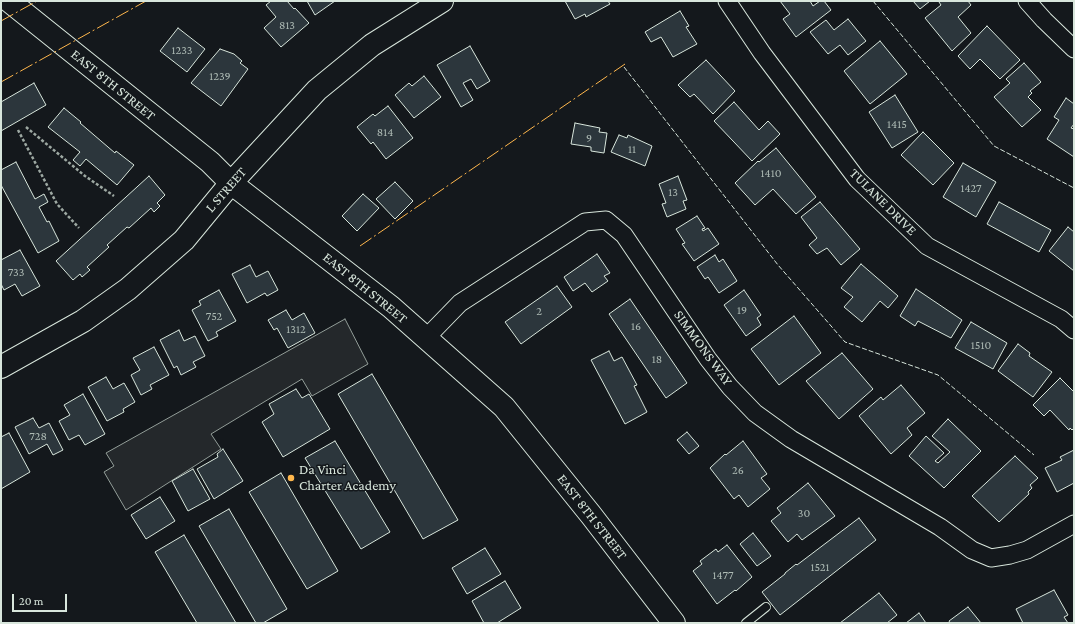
<!DOCTYPE html>
<style>
body{margin:0}
#map{position:relative;width:1075px;height:624px;overflow:hidden;background:#14181c;font-family:"Crimson Pro",serif}
canvas{display:block}
.frame{position:absolute;inset:0;border:2px solid #d8e6dc;pointer-events:none}
.scale{position:absolute;left:12px;top:594px;width:55px;height:18px;box-sizing:border-box;border:2px solid #d8e6dc;border-top:0;padding-left:5px;font-size:12px;line-height:14px;white-space:nowrap;color:#d8e6dc;-webkit-text-stroke:3px #14181c;paint-order:stroke}
</style>
<div id="map">
<canvas width="1075" height="624"></canvas>
<div class="frame"></div>
<div class="scale">20 m</div>
</div>
<script>
const g = document.querySelector('canvas').getContext('2d');
g.lineJoin = 'round';
function fill(path, color) {
  g.fillStyle = color;
  g.fill(path, 'evenodd');
}
function toPath(rows) {
  const path = new Path2D();
  for (const r of rows) {
    path.moveTo(r[0], r[1]);
    for (let i = 2; i < r.length; i += 2) path.lineTo(r[i], r[i + 1]);
  }
  return path;
}
function trace(path, color, width, dash) {
  g.strokeStyle = color;
  g.lineWidth = width;
  g.lineCap = dash ? 'butt' : 'round';
  g.setLineDash(dash || []);
  g.stroke(path);
}
function label(font, color, halo, rows, align = 'center') {
  g.font = font + ' "Crimson Pro",serif';
  g.lineWidth = 3;
  g.setLineDash([]);
  g.textBaseline = 'middle';
  g.strokeStyle = halo;
  g.fillStyle = color;
  for (const [text, x, y, turn = 0] of rows) {
    g.save();
    g.translate(x, y);
    g.rotate((+turn || 0) * Math.PI / 180);
    g.textAlign = isNaN(turn) ? turn : align;
    if (halo) g.strokeText(text, 0, 0);
    g.fillText(text, 0, 0);
    g.restore();
  }
}
const parking = toPath([
 [345,319,368,364,312,396,302,379,211,434,221,449,126,510,104,472,114,466,106,453,345,319]
]);
const building = toPath([
 [271,1,287,1,294,9,295,8,309,23,281,47,264,28,276,17,266,5,271,1],
 [307,1,335,1,315,15,307,1],
 [565,1,608,1,610,4,586,17,585,14,575,19,565,1],
 [780,1,810,1,813,6,820,1,824,1,831,10,796,37,783,19,790,14,780,1],
 [913,1,930,1,920,9,913,1],
 [939,1,968,1,971,5,958,17,971,33,952,51,925,18,941,5,939,2,939,1],
 [680,11,689,26,686,27,697,44,673,57,661,37,651,42,645,32,680,11],
 [848,19,866,41,848,55,840,45,828,54,810,32,826,20,834,30,848,19],
 [987,26,1020,60,1000,79,980,59,970,69,958,56,987,26],
 [178,28,205,49,187,72,160,51,178,28],
 [880,41,907,74,870,104,844,71,880,41],
 [470,46,490,81,477,89,471,79,463,83,473,100,461,107,437,65,470,46],
 [220,49,234,54,242,61,240,63,248,69,221,106,191,83,220,49],
 [706,60,735,91,713,114,694,94,690,97,678,85,706,60],
 [1024,63,1041,82,1030,91,1032,93,1028,97,1041,110,1022,127,994,97,1010,83,1006,79,1024,63],
 [424,76,441,97,414,118,395,95,409,83,412,86,424,76],
 [34,83,46,105,1,131,1,102,34,83],
 [895,95,918,132,892,148,869,112,895,95],
 [1066,98,1074,104,1074,124,1071,128,1074,129,1074,157,1047,139,1059,120,1054,117,1066,98],
 [734,102,759,130,768,121,780,134,752,161,714,121,734,102],
 [388,106,413,138,386,159,373,142,371,144,357,127,373,114,375,116,388,106],
 [64,108,81,122,80,123,115,153,116,151,134,165,117,185,86,159,80,166,73,160,80,152,48,127,64,108],
 [575,123,600,128,599,132,607,133,604,153,591,151,591,147,571,144,575,123],
 [923,132,954,163,933,185,901,155,923,132],
 [619,135,627,138,628,135,652,146,645,166,611,152,619,135],
 [776,148,816,197,796,214,773,189,755,205,735,183,758,161,759,162,776,148],
 [16,162,35,199,44,194,48,202,39,207,47,222,49,221,59,241,38,253,1,185,1,170,16,162],
 [963,163,996,182,976,217,943,197,963,163],
 [149,176,165,195,157,203,160,206,154,212,151,208,129,228,127,227,107,245,109,247,87,267,90,270,82,277,80,274,73,280,56,261,149,176],
 [678,176,687,200,683,201,686,209,667,217,662,204,666,203,659,184,678,176],
 [395,182,413,201,395,219,376,199,395,182],
 [363,194,379,208,357,231,342,216,363,194],
 [820,202,860,249,841,265,827,248,817,254,809,245,817,238,801,217,820,202],
 [999,202,1051,230,1039,252,987,224,999,202],
 [697,216,705,228,702,229,703,231,708,228,719,244,694,261,682,244,685,243,676,229,697,216],
 [1068,227,1074,232,1074,271,1049,251,1068,227],
 [20,250,40,286,22,296,15,284,4,290,1,284,1,260,20,250],
 [597,254,610,273,604,276,608,281,592,292,585,283,573,291,564,277,597,254],
 [715,255,719,262,723,259,737,281,719,293,708,277,705,279,697,267,715,255],
 [861,264,898,296,888,308,880,301,862,322,844,307,853,297,841,288,861,264],
 [250,265,256,277,268,271,278,290,267,296,265,293,247,303,232,274,250,265],
 [557,286,572,307,521,344,505,322,557,286],
 [916,289,962,320,951,338,918,321,915,326,900,316,916,289],
 [219,290,236,321,216,332,218,336,208,341,192,310,201,305,199,301,219,290],
 [744,290,761,315,757,318,761,325,746,336,724,305,744,290],
 [630,299,687,383,666,398,609,314,630,299],
 [286,310,292,320,304,313,315,333,288,348,277,328,274,330,268,320,286,310],
 [794,316,821,353,779,385,751,349,794,316],
 [971,322,1007,343,993,369,955,348,971,322],
 [179,330,184,341,195,336,205,356,193,362,196,367,181,375,177,366,174,368,160,340,179,330],
 [1018,344,1030,353,1029,356,1052,372,1033,397,998,371,1018,344],
 [154,347,169,375,150,385,152,389,141,395,131,375,140,370,133,358,154,347],
 [609,351,614,361,622,357,637,385,634,386,647,412,625,424,591,360,609,351],
 [842,353,873,389,839,419,806,381,842,353],
 [372,374,458,520,423,539,338,394,372,374],
 [106,377,113,389,124,383,135,402,123,409,124,412,107,421,88,387,106,377],
 [1060,378,1074,392,1074,428,1072,430,1070,428,1069,430,1050,410,1044,416,1033,405,1060,378],
 [901,385,925,413,907,428,912,435,891,454,859,416,881,397,883,400,901,385],
 [296,389,302,398,309,394,330,429,283,457,262,422,274,414,269,404,296,389],
 [83,394,105,434,85,445,79,435,69,440,59,421,70,415,64,405,83,394],
 [33,418,39,428,49,423,63,450,53,455,47,444,29,454,15,427,33,418],
 [948,419,981,451,944,488,909,456,926,436,944,453,935,461,938,463,950,452,932,436,948,419],
 [687,432,699,446,689,454,677,440,687,432],
 [9,433,30,472,1,489,1,437,9,433],
 [335,441,390,532,361,549,305,458,335,441],
 [743,441,767,474,761,478,770,489,748,507,739,495,734,499,710,468,725,454,726,455,743,441],
 [223,449,243,481,214,499,197,469,218,457,217,454,223,449],
 [1074,450,1074,483,1057,492,1045,468,1062,460,1060,457,1074,450],
 [1015,456,1038,478,1030,485,1032,488,1028,492,1029,494,999,522,972,496,1015,456],
 [193,469,210,499,188,511,172,481,193,469],
 [281,473,338,571,307,589,249,492,281,473],
 [808,483,835,516,802,540,797,534,788,542,771,521,781,513,777,508,808,483],
 [160,497,175,521,146,539,131,515,160,497],
 [229,509,287,609,263,623,256,623,199,526,229,509],
 [859,518,876,540,780,615,762,592,785,574,785,573,796,564,797,565,859,518],
 [753,533,771,556,757,566,740,544,753,533],
 [184,535,236,623,197,623,155,552,184,535],
 [727,545,752,577,736,591,735,590,717,604,693,571,702,564,700,561,716,549,718,552,727,545],
 [485,548,501,574,467,594,452,568,485,548],
 [505,581,521,608,497,623,484,623,472,601,505,581],
 [1054,590,1068,615,1064,617,1068,623,1023,623,1016,609,1054,590],
 [879,593,897,615,887,623,840,623,879,593],
 [968,607,981,623,950,623,949,621,968,607],
 [919,613,926,623,906,623,919,613]
]);
const path = toPath([
 [26,127,85,176,114,196],
 [18,130,57,204,79,228]
]);
const lane = toPath([
 [746,623,766,607]
]);
const street = toPath([
 [727,1,762,53,857,179,927,246,1061,319,1074,330],
 [1027,1,1044,20,1074,49],
 [426,338,460,303,585,222,606,220,624,235,708,359,730,387,755,413,791,439,940,527,972,550,991,558,1010,555,1027,550,1074,524]
]);
const secondary = toPath([
 [9,1,210,162,231,183,391,307,504,407,591,515,674,623],
 [1,367,83,321,128,289,184,240,231,183,317,90,372,45,442,1]
]);
const fence = toPath([
 [873,1,994,146,1074,188],
 [624,67,778,265,845,342,938,375,1034,455]
]);
const power = toPath([
 [1,21,37,1],
 [1,82,146,1],
 [360,246,625,64]
]);
const markers = [
 [291,478,4,"#ffb74d"]
];
const numberNames = [
 ["813",287,25],
 ["1233",182,50],
 ["1239",220,76],
 ["1415",897,124],
 ["814",385,132],
 ["9",589,138],
 ["11",632,149],
 ["1410",771,173],
 ["1427",971,188],
 ["13",673,192],
 ["733",16,272],
 ["19",742,310],
 ["2",539,311],
 ["752",214,316],
 ["16",636,326],
 ["1312",296,329],
 ["1510",981,345],
 ["18",657,359],
 ["728",38,436],
 ["26",738,470],
 ["30",804,513],
 ["1521",820,567],
 ["1477",723,575]
];
const streetNames = [
 ["EAST 8TH STREET",113,85,39],
 ["L STREET",226,190,-49],
 ["TULANE DRIVE",883,202,45],
 ["EAST 8TH STREET",365,288,39],
 ["SIMMONS WAY",703,348,54],
 ["EAST 8TH STREET",592,517,52]
];
const poiNames = [
 ["Da Vinci",299,470],
 ["Charter Academy",299,486]
];
fill(parking, '#24282b');
trace(parking, '#939e99', 1);
fill(building, '#2c363c');
trace(building, '#d8e6dc', 1);
trace(lane, '#d8e6dc', 10);
trace(street, '#d8e6dc', 19);
trace(secondary, '#d8e6dc', 24);
trace(path, '#9da8a2', 2.5, [3, 2]);
trace(lane, '#14181c', 8);
trace(street, '#14181c', 17);
trace(secondary, '#14181c', 22);
trace(fence, '#d8e6dc', 1, [5, 2]);
trace(power, '#ffb74d', 1, [14, 3, 2, 3]);
for (const [x, y, r, color] of markers) {
  const dot = new Path2D();
  dot.arc(x, y, r, 0, 2 * Math.PI);
  g.fillStyle = color;
  g.fill(dot);
  trace(dot, '#14181c', 1.5);
}
label('12px', '#adbab4', null, numberNames);
label('14px', '#d8e6dc', '#14181c', streetNames);
label('14px', '#d8e6dc', '#14181c', poiNames, 'left');
</script>
